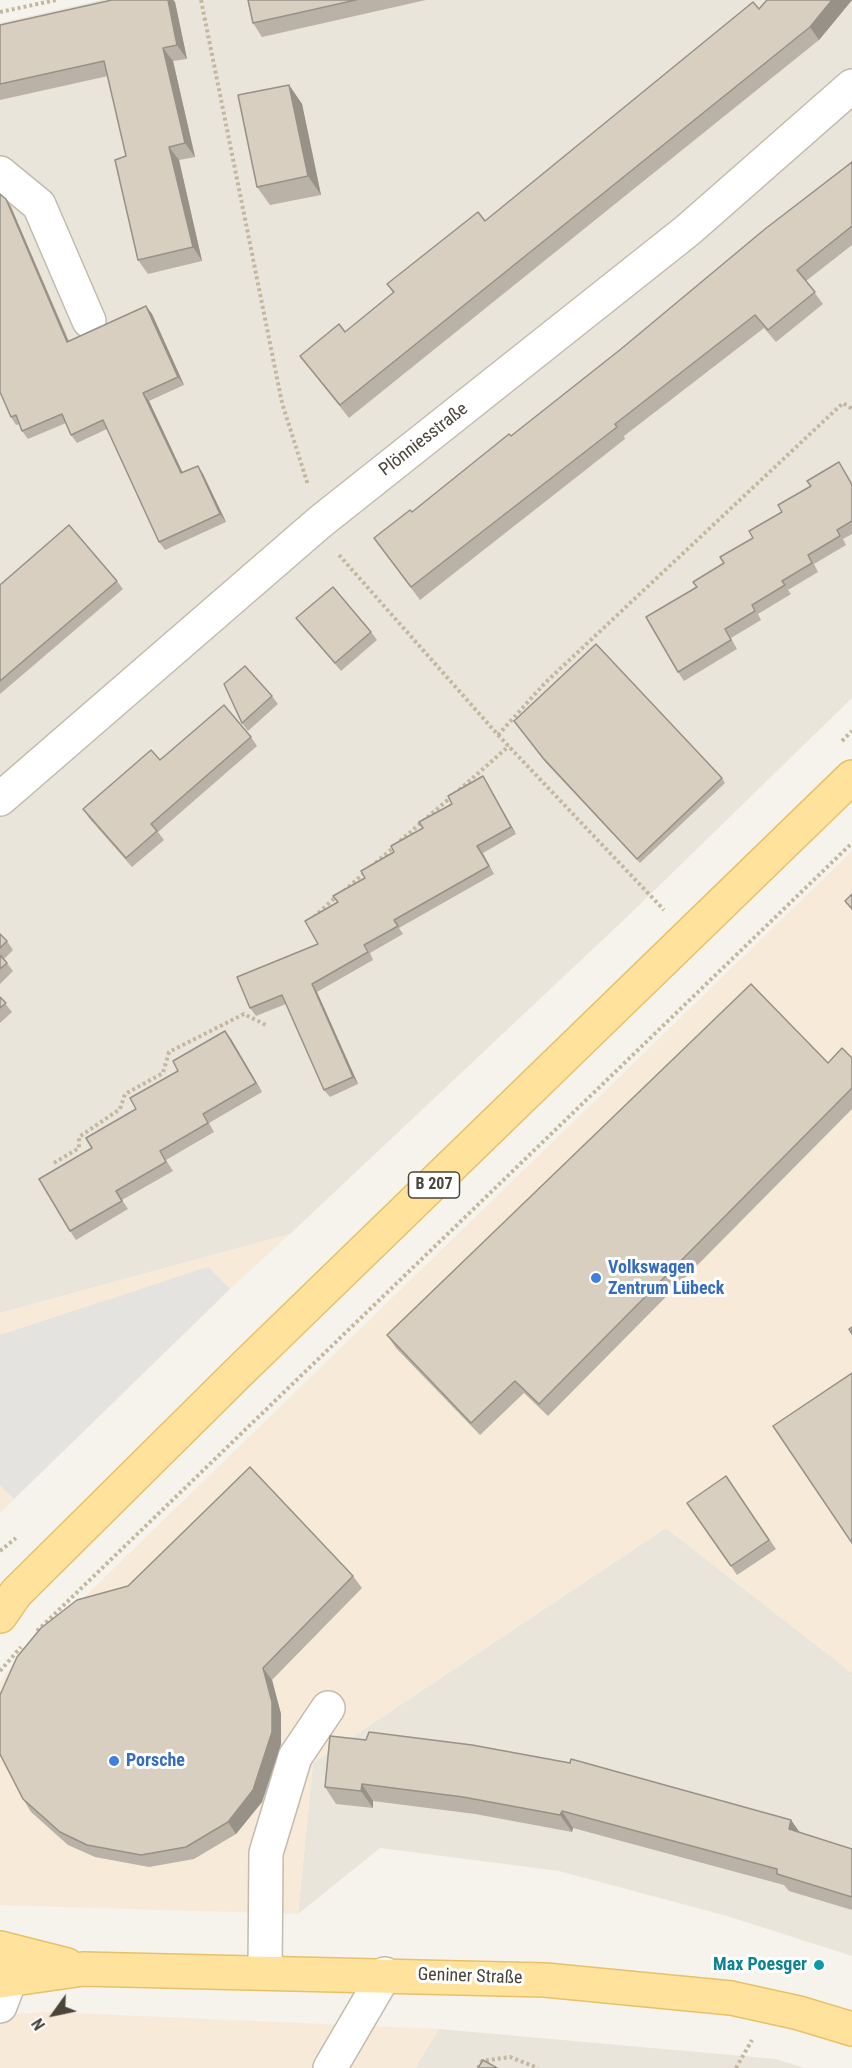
<!DOCTYPE html>
<meta charset="utf-8">
<style>
body{margin:0}
#map{position:relative;width:852px;height:2068px;overflow:hidden;background:#f6f3ec;font-family:"Roboto Condensed",sans-serif}
canvas{display:block}
.north{position:absolute;left:24px;top:1984px;width:60px;height:60px;-webkit-text-stroke:4px #fff;paint-order:stroke;rotate:237deg;font-size:16px;font-weight:700;line-height:24px;text-align:center;color:#4b4439}
.north::after{content:'';display:block;margin:auto;width:21px;height:27px;background:#4b4439;clip-path:polygon(50% 0,100% 100%,50% 72%,0 100%)}
</style>
<div id="map">
<canvas width="852" height="2068"></canvas>
<div class="north">N</div>
</div>
<script>
const g = document.querySelector('canvas').getContext('2d');
g.lineJoin = 'round';
function fill(path, color) {
  g.fillStyle = color;
  g.fill(path, 'evenodd');
}
function toPath(rows) {
  const path = new Path2D();
  for (const r of rows) {
    path.moveTo(r[0], r[1]);
    for (let i = 2; i < r.length; i += 2) path.lineTo(r[i], r[i + 1]);
  }
  return path;
}
function trace(path, color, width, dash) {
  g.strokeStyle = color;
  g.lineWidth = width;
  g.lineCap = dash ? 'butt' : 'round';
  g.setLineDash(dash || []);
  g.stroke(path);
}
function label(font, color, halo, rows, align = 'center') {
  g.font = font + ' "Roboto Condensed",sans-serif';
  g.lineWidth = 6;
  g.setLineDash([]);
  g.textBaseline = 'middle';
  g.strokeStyle = halo;
  g.fillStyle = color;
  for (const [text, x, y, turn = 0] of rows) {
    g.save();
    g.translate(x, y);
    g.rotate((+turn || 0) * Math.PI / 180);
    g.textAlign = isNaN(turn) ? turn : align;
    if (halo) g.strokeText(text, 0, 0);
    g.fillText(text, 0, 0);
    g.restore();
  }
}
const residential = toPath([
 [101,0,852,0,852,698,629,915,290,1234,0,1313,0,23],
 [666,1528,852,1673,852,1956,727,1916,559,1871,380,1848,298,1914,313,1763],
 [439,2029,776,2059,804,2068,415,2068]
]);
const commercial = toPath([
 [852,851,852,1673,666,1528,313,1763,298,1914,0,1905,0,1682,7,1672],
 [290,1234,230,1289,0,1513,0,1313],
 [47,2012,439,2029,415,2068,0,2068,0,2015]
]);
const parking = toPath([
 [208,1267,230,1289,14,1499,0,1485,0,1335]
]);
const path = toPath([
 [201,0,282,403,308,485],
 [0,12,56,0],
 [339,555,498,735,664,910],
 [498,735,545,683,843,403,852,409],
 [842,741,852,731],
 [459,790,509,746],
 [400,841,451,797],
 [371,867,395,846],
 [344,891,365,872],
 [314,917,338,895],
 [54,1163,79,1148,79,1137,120,1109,125,1094,163,1073,169,1052,244,1014,266,1025],
 [0,1551,16,1538],
 [37,1631,852,843],
 [0,1671,21,1647],
 [478,2068,482,2061,510,2057,538,2068],
 [736,2068,752,2040]
]);
const minor = toPath([
 [0,173,39,205,89,321],
 [0,799,320,522,688,230,852,86],
 [265,1972,266,1853,295,1757,328,1708],
 [0,2006,10,1980],
 [330,2068,385,1974]
]);
const major = toPath([
 [0,1616,16,1593,241,1370,852,777],
 [0,1948,67,1965],
 [0,1981,83,1969,545,1980,731,1998,799,2013,852,2029]
]);
const wall = toPath([
 [112,0,173,0,175,2,187,59,173,61,195,157,179,160,202,261,148,274,138,260,126,156,108,76,0,100,0,25],
 [248,0,426,0,262,37,253,23],
 [852,0,819,40,349,418,310,369,300,356,345,332,393,293,387,284,485,221,759,9],
 [289,85,302,104,321,195,270,205,257,187],
 [852,162,852,245,806,281,823,304,776,342,764,328,624,436,625,439,420,600,374,538,412,512,511,436,621,349],
 [6,199,11,207,69,341,146,306,152,314,184,385,149,401,183,473,198,466,203,474,226,522,165,550,159,542,107,429,77,443,71,435,66,423,28,439,22,431,20,424,16,425,11,417],
 [845,471,852,483,852,534,843,539,846,545,814,564,818,572,788,590,791,594,758,614,761,620,731,638,737,649,684,681,678,672,697,587,782,512],
 [117,581,123,589,0,694,0,585],
 [296,618,371,632,377,640,341,671,302,626],
 [272,696,278,704,248,731,242,723],
 [514,721,722,778,725,783,640,863,546,763],
 [251,737,257,746,158,832,164,840,132,867,89,818,83,809,160,760],
 [483,776,488,784,516,834,483,853,494,874,399,928,403,934,370,953,373,960,317,992,358,1084,330,1097,324,1090,286,1004,256,1016,250,1008,318,944,338,902,365,878],
 [0,934,7,941,13,950,4,959,13,971,0,984],
 [0,997,12,1012,0,1023],
 [231,1039,262,1092,209,1123,214,1132,166,1160,173,1171,122,1200,128,1209,76,1240,70,1231,92,1148,136,1109,178,1071],
 [852,1058,852,1109,548,1416,524,1393,480,1435,396,1348,387,1335,828,1063],
 [726,1476,776,1549,737,1575,731,1566],
 [353,1576,362,1588,272,1680,281,1714,281,1744,262,1802,236,1834,194,1859,149,1867,95,1857,68,1845,31,1812,23,1799],
 [330,1736,791,1820,799,1832,852,1849,852,1910,789,1891,784,1885,573,1828,572,1832,475,1814,373,1801,373,1808,336,1804,325,1787]
]);
const shadedWall = toPath([
 [168,0,173,0,175,2,187,59,177,45],
 [832,0,852,0,819,40,810,27],
 [163,48,173,61,195,157,185,143],
 [289,85,302,104,321,195,308,176],
 [169,147,179,160,202,261,193,247],
 [6,199,11,207,72,350,67,342],
 [146,306,152,314,184,385,178,377],
 [143,393,149,401,187,482,181,473],
 [198,466,203,474,226,522,220,514],
 [483,776,488,784,516,834,511,827],
 [312,984,317,992,358,1084,353,1077],
 [225,1031,231,1039,262,1092,256,1083],
 [263,1668,272,1680,281,1714,281,1744,262,1802,236,1834,228,1822],
 [362,1784,373,1801,373,1808,361,1791],
 [562,1811,573,1828,572,1832,560,1815],
 [791,1820,803,1837,789,1829]
]);
const building = toPath([
 [112,0,168,0,177,45,163,48,185,143,169,147,193,247,138,260,115,160,126,156,104,61,0,84,0,25,112,0],
 [248,0,356,0,253,23,248,0],
 [767,0,832,0,810,27,340,405,300,356,339,324,345,332,394,292,387,284,478,212,485,221,753,2,759,9,767,0],
 [289,85,308,176,257,187,238,95,289,85],
 [852,162,852,226,797,270,815,292,768,330,755,315,615,424,617,427,411,587,374,538,410,510,412,512,509,434,511,436,621,349,765,229,852,162],
 [0,194,6,199,67,342,146,306,178,377,143,393,181,473,198,466,220,514,159,542,103,420,71,435,62,414,22,431,16,415,11,417,0,392,0,194],
 [839,462,852,485,852,521,837,530,840,536,808,555,812,563,782,581,785,585,752,605,755,611,725,629,731,640,678,672,646,617,697,587,693,582,724,563,720,557,753,538,749,531,782,512,778,505,811,486,807,481,839,462],
 [69,525,117,581,0,681,0,585,69,525],
 [333,587,371,632,335,663,296,618,333,587],
 [596,644,722,778,637,859,543,758,514,721,596,644],
 [245,666,272,696,242,723,224,684,245,666],
 [224,705,251,737,151,824,157,831,126,858,83,809,151,750,160,760,224,705],
 [483,776,511,827,477,846,489,866,394,920,398,926,364,945,368,952,312,984,353,1077,324,1090,282,995,250,1008,237,977,318,944,305,921,338,902,333,896,365,878,361,871,394,852,391,846,423,828,419,822,452,804,448,796,483,776],
 [852,894,852,909,845,901,852,894],
 [0,934,7,941,0,948,0,934],
 [0,955,7,963,0,969,0,955],
 [751,984,828,1063,842,1048,852,1058,852,1088,539,1404,515,1381,471,1423,387,1335,751,984],
 [0,997,6,1003,0,1008,0,997],
 [225,1031,256,1083,203,1114,208,1123,160,1151,166,1162,116,1191,122,1201,70,1231,39,1179,92,1148,86,1138,136,1109,130,1098,178,1071,173,1061,225,1031],
 [852,1327,852,1334,849,1329,852,1327],
 [852,1373,852,1543,773,1426,852,1373],
 [250,1467,353,1576,263,1668,272,1702,272,1732,253,1790,228,1822,186,1847,141,1855,87,1845,60,1832,23,1799,0,1754,0,1695,17,1657,41,1628,77,1600,128,1586,250,1467],
 [726,1476,769,1540,731,1566,687,1503,726,1476],
 [369,1732,472,1745,570,1763,571,1759,791,1820,789,1829,852,1849,852,1897,777,1874,777,1869,562,1811,560,1815,463,1797,362,1784,361,1791,325,1787,330,1736,366,1740,369,1732],
 [483,2060,497,2068,478,2068,483,2060]
]);
const markers = [
 [596,1278,6,"#3f7fe0"],
 [114,1761,6,"#3f7fe0"],
 [819,1965,6,"#0f9aa8"]
];
const shields = [
 [434,1185,51]
];
const shieldNames = [
 ["B 207",434,1185]
];
const streetNames = [
 ["Plönniesstraße",424,440,-38],
 ["Geniner Straße",470,1977,2]
];
const shopNames = [
 ["Volkswagen",608,1268],
 ["Zentrum Lübeck",608,1289],
 ["Porsche",126,1761]
];
const cultureNames = [
 ["Max Poesger",807,1965]
];
fill(residential, '#eae5da');
fill(commercial, '#f7ead8');
fill(parking, '#e5e3e0');
trace(minor, '#c2bbae', 36);
trace(major, '#e6c16a', 36);
trace(path, '#c4b79f', 4, [3, 3]);
trace(minor, '#fff', 33);
trace(major, '#ffe39c', 33);
fill(wall, '#bab2a6');
fill(shadedWall, '#979187');
fill(building, '#d8cfc1');
trace(building, '#979187', 1.5);
for (const [x, y, r, color] of markers) {
  const dot = new Path2D();
  dot.arc(x, y, r, 0, 2 * Math.PI);
  g.fillStyle = color;
  g.fill(dot);
  trace(dot, '#fff', 2);
}
for (const [x, y, w] of shields) {
  const box = new Path2D();
  box.roundRect(x - w / 2, y - 13, w, 26, 4.5);
  g.fillStyle = '#fff';
  g.fill(box);
  trace(box, '#4b4439', 1.5);
}
label('bold 16px', '#4b4439', null, shieldNames);
label('18px', '#4b4439', '#fff', streetNames);
label('bold 18px', '#366cbe', '#fff', shopNames, 'left');
label('bold 18px', '#0d838f', '#fff', cultureNames, 'right');
</script>
